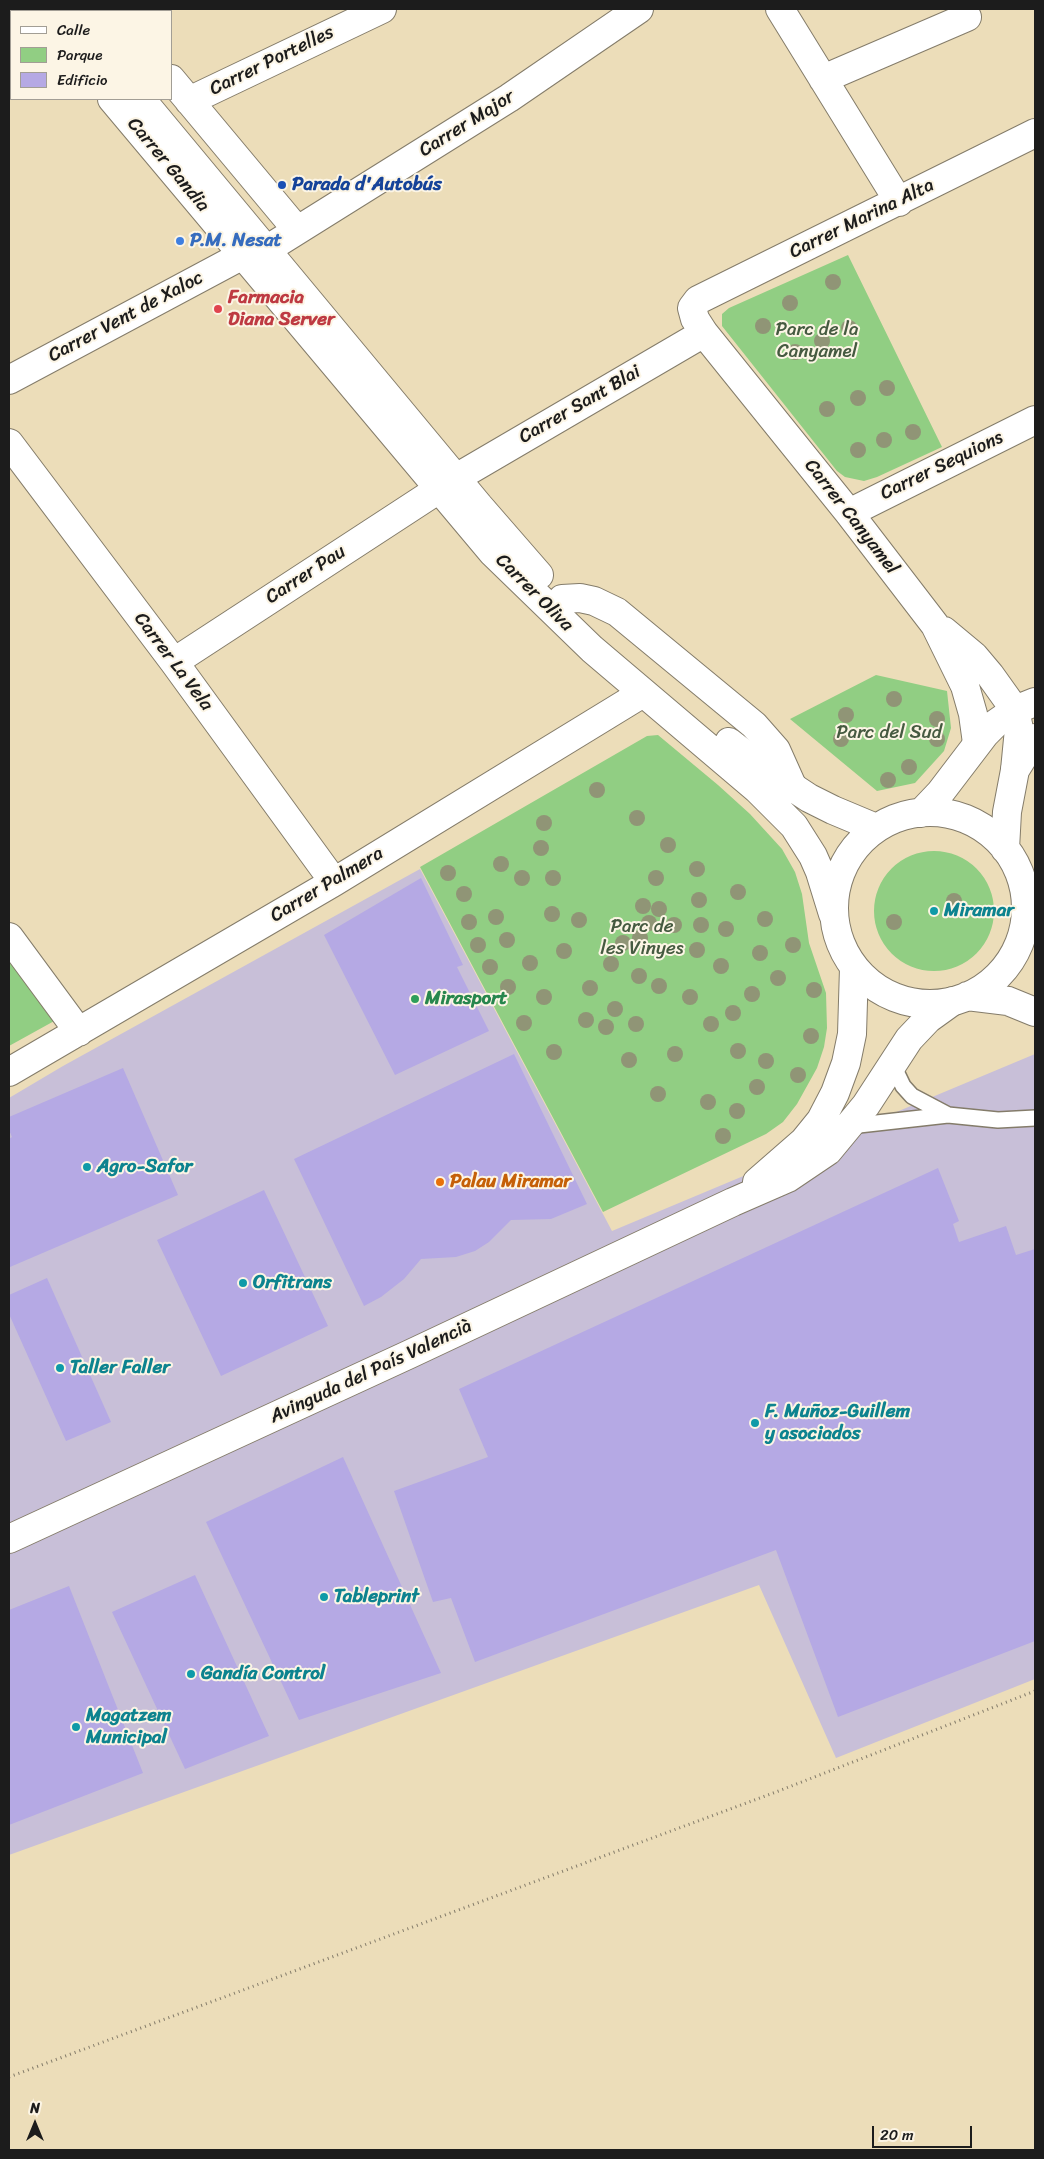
<!DOCTYPE html>
<meta charset="utf-8">
<style>
body{margin:0}
#map{position:relative;width:1044px;height:2159px;overflow:hidden;background:#ecddb9;font-family:Sriracha,sans-serif}
canvas{display:block}
.frame{position:absolute;inset:0;border:10px solid #1c1c1c;pointer-events:none}
.legend{position:absolute;left:10px;top:10px;width:162px;height:90px;box-sizing:border-box;background:#fcf5e5;border:1px solid #a29e95;margin:0;padding:6px 9px;list-style:none;font-size:15px;color:#1c1c1c}
.legend li{display:flex;align-items:center;gap:10px;height:25px}
.legend b{width:25px;border:1px solid #a29e95}
.north{position:absolute;left:10px;top:2099px;width:50px;height:50px;-webkit-text-stroke:4px #fcf5e5;paint-order:stroke;rotate:0deg;font-size:14px;font-weight:700;line-height:20px;text-align:center;color:#1c1c1c}
.north::after{content:'';display:block;margin:auto;width:18px;height:22px;background:#1c1c1c;clip-path:polygon(50% 0,100% 100%,50% 72%,0 100%)}
.scale{position:absolute;left:872px;top:2126px;width:100px;height:22px;box-sizing:border-box;border:2px solid #1c1c1c;border-top:0;padding-left:6px;font-size:15px;line-height:18px;white-space:nowrap;color:#1c1c1c;-webkit-text-stroke:4px #fcf5e5;paint-order:stroke}
</style>
<div id="map">
<canvas width="1044" height="2159"></canvas>
<div class="frame"></div>
<ul class="legend">
<li><b style="height:6px;background:#fff"></b>Calle</li>
<li><b style="height:14px;background:#91ce83"></b>Parque</li>
<li><b style="height:14px;background:#b5a9e4"></b>Edificio</li>
</ul>
<div class="north">N</div>
<div class="scale">20 m</div>
</div>
<script>
const g = document.querySelector('canvas').getContext('2d');
g.lineJoin = 'round';
function fill(path, color) {
  g.fillStyle = color;
  g.fill(path, 'evenodd');
}
function toPath(rows) {
  const path = new Path2D();
  for (const r of rows) {
    if (r.length === 3) {
      path.moveTo(r[0] + r[2], r[1]);
      path.arc(r[0], r[1], r[2], 0, 2 * Math.PI);
      continue;
    }
    path.moveTo(r[0], r[1]);
    for (let i = 2; i < r.length; i += 2) path.lineTo(r[i], r[i + 1]);
  }
  return path;
}
function trace(path, color, width, dash) {
  g.strokeStyle = color;
  g.lineWidth = width;
  g.lineCap = dash ? 'butt' : 'round';
  g.setLineDash(dash || []);
  g.stroke(path);
}
function label(font, color, halo, rows, align = 'center') {
  g.font = font + ' Sriracha,sans-serif';
  g.lineWidth = 4;
  g.setLineDash([]);
  g.textBaseline = 'middle';
  g.strokeStyle = halo;
  g.fillStyle = color;
  for (const [text, x, y, turn = 0] of rows) {
    g.save();
    g.translate(x, y);
    g.rotate((+turn || 0) * Math.PI / 180);
    g.textAlign = isNaN(turn) ? turn : align;
    if (halo) g.strokeText(text, 0, 0);
    g.fillText(text, 0, 0);
    g.restore();
  }
}
const industrial = toPath([
 [420,869,612,1231,1035,1054,1035,1679,836,1758,759,1585,9,1855,9,1098,63,1066]
]);
const green = toPath([
 [848,255,942,447,877,477,864,481,845,477,837,471,722,326,722,314,729,308],
 [876,675,947,691,951,728,944,751,915,783,877,791,790,719],
 [658,735,718,785,750,814,782,849,795,872,802,894,809,943,826,993,827,1028,824,1047,817,1068,797,1104,783,1122,766,1134,603,1212,420,867,647,736],
 [934,911,60],
 [9,957,56,1020,9,1046]
]);
const building = toPath([
 [421,878,463,965,457,967,489,1031,395,1075,324,935],
 [514,1054,587,1204,551,1219,511,1220,489,1242,475,1251,456,1257,421,1259,404,1279,381,1297,364,1306,294,1159],
 [123,1068,178,1195,10,1267,9,1139,12,1137,9,1130,9,1117],
 [938,1168,959,1221,953,1224,959,1242,1006,1226,1016,1255,1035,1249,1035,1641,838,1717,776,1550,475,1662,451,1598,433,1602,394,1491,488,1457,459,1389],
 [264,1190,328,1326,221,1376,157,1240],
 [47,1278,111,1422,66,1441,9,1314,9,1295],
 [343,1457,441,1673,299,1720,206,1522],
 [195,1575,269,1736,185,1769,112,1612],
 [69,1586,143,1773,9,1825,9,1610]
]);
const path = toPath([
 [9,2077,776,1792,1035,1691]
]);
const lane = toPath([
 [892,1063,903,1086,912,1096,948,1115],
 [850,1126,948,1115,998,1120,1035,1118]
]);
const street = toPath([
 [114,9,116,11],
 [780,9,899,202],
 [9,47,11,45],
 [171,79,297,230],
 [823,79,967,17],
 [189,101,382,9],
 [266,250,509,98,639,9],
 [9,380,243,255],
 [9,443,174,662,334,882],
 [456,478,704,333],
 [849,513,1035,420],
 [562,599,580,598,594,601,617,612,754,725,776,750,793,788],
 [944,631,974,656,990,675,1015,710,1019,729,1015,770],
 [174,662,439,489],
 [977,743,973,714,965,686,935,625,849,513,704,333,695,319,692,308,698,300,1035,133],
 [9,937,79,1032],
 [9,1072,334,882,643,693],
 [757,1182,804,1141,821,1120,835,1093,846,1063,852,1034,854,968],
 [9,1539,410,1354,733,1202,788,1178,828,1151,866,1105,909,1039,928,1019,953,1001]
]);
const secondary = toPath([
 [37,9,39,11],
 [66,9,68,11],
 [112,99,493,553,592,649,757,789,794,826,813,856,820,872,833,914],
 [141,99,479,506,539,575],
 [729,742,756,763,809,798,833,810,876,828],
 [930,908,96],
 [921,813,940,793,985,734,995,724,1015,710,1035,702],
 [1005,849,1007,812,1015,770,1035,738],
 [967,996,1008,1001,1035,1012]
]);
const trees = [
 [833,282],
 [790,303],
 [763,326],
 [849,328],
 [822,341],
 [795,352],
 [887,388],
 [858,398],
 [827,409],
 [913,432],
 [884,440],
 [858,450],
 [894,699],
 [846,715],
 [937,719],
 [841,739],
 [937,739],
 [909,767],
 [888,780],
 [597,790],
 [637,818],
 [544,823],
 [668,845],
 [541,848],
 [501,864],
 [697,869],
 [448,873],
 [522,878],
 [553,878],
 [656,878],
 [738,892],
 [464,894],
 [699,900],
 [954,901],
 [643,906],
 [659,909],
 [552,914],
 [496,917],
 [765,919],
 [579,920],
 [469,922],
 [894,922],
 [649,923],
 [674,925],
 [701,925],
 [726,929],
 [640,938],
 [507,940],
 [623,943],
 [478,945],
 [793,945],
 [697,950],
 [564,951],
 [760,953],
 [530,963],
 [611,964],
 [721,966],
 [490,967],
 [639,976],
 [778,978],
 [659,986],
 [508,987],
 [590,988],
 [814,990],
 [752,994],
 [544,997],
 [690,997],
 [615,1009],
 [733,1013],
 [586,1020],
 [524,1023],
 [636,1024],
 [711,1024],
 [606,1027],
 [811,1036],
 [738,1051],
 [554,1052],
 [675,1054],
 [629,1060],
 [766,1061],
 [798,1075],
 [757,1087],
 [658,1094],
 [708,1102],
 [737,1111],
 [723,1136]
];
const markers = [
 [282,185,5,"#1a4fb4"],
 [180,241,5,"#3f7fe0"],
 [218,309,5,"#e0444e"],
 [934,911,5,"#0f9aa8"],
 [415,999,5,"#2e9e5b"],
 [87,1167,5,"#0f9aa8"],
 [440,1182,5,"#e8710a"],
 [243,1283,5,"#0f9aa8"],
 [60,1368,5,"#0f9aa8"],
 [755,1423,5,"#0f9aa8"],
 [324,1597,5,"#0f9aa8"],
 [191,1674,5,"#0f9aa8"],
 [76,1727,5,"#0f9aa8"]
];
const streetNames = [
 ["Carrer Portelles",272,61,-26],
 ["Carrer Major",467,124,-32],
 ["Carrer Gandia",168,165,50],
 ["Carrer Marina Alta",862,219,-26],
 ["Carrer Vent de Xaloc",126,317,-28],
 ["Carrer Sant Blai",580,405,-30],
 ["Carrer Sequions",942,466,-26],
 ["Carrer Canyamel",851,517,52],
 ["Carrer Pau",306,575,-33],
 ["Carrer Oliva",534,593,45],
 ["Carrer La Vela",173,662,53],
 ["Carrer Palmera",327,885,-31],
 ["Avinguda del País Valencià",371,1372,-25]
];
const transitNames = [
 ["Parada d'Autobús",292,185]
];
const shopNames = [
 ["P.M. Nesat",190,241]
];
const healthNames = [
 ["Farmacia",228,298],
 ["Diana Server",228,320]
];
const parkNames = [
 ["Parc de la",817,330],
 ["Canyamel",817,352],
 ["Parc del Sud",889,733],
 ["Parc de",642,927],
 ["les Vinyes",642,949]
];
const cultureNames = [
 ["Miramar",944,911],
 ["Agro-Safor",97,1167],
 ["Orfitrans",253,1283],
 ["Taller Faller",70,1368],
 ["F. Muñoz-Guillem",765,1412],
 ["y asociados",765,1434],
 ["Tableprint",334,1597],
 ["Gandía Control",201,1674],
 ["Magatzem",86,1716],
 ["Municipal",86,1738]
];
const leisureNames = [
 ["Mirasport",425,999]
];
const foodNames = [
 ["Palau Miramar",450,1182]
];
fill(industrial, '#c8bfd8');
fill(green, '#91ce83');
fill(building, '#b5a9e4');
trace(lane, '#847c6a', 18);
trace(street, '#847c6a', 30);
trace(secondary, '#847c6a', 30);
trace(path, '#847c6a', 3, [1, 4]);
trace(lane, '#fff', 15);
trace(street, '#fff', 28);
trace(secondary, '#fff', 28);
g.fillStyle = '#909576';
for (const [x, y] of trees) {
  g.beginPath();
  g.arc(x, y, 8, 0, 2 * Math.PI);
  g.fill();
}
for (const [x, y, r, color] of markers) {
  const dot = new Path2D();
  dot.arc(x, y, r, 0, 2 * Math.PI);
  g.fillStyle = color;
  g.fill(dot);
  trace(dot, '#fcf5e5', 2);
}
label('19px', '#1c1c1c', '#fcf5e5', streetNames);
label('bold 19px', '#164399', '#fcf5e5', transitNames, 'left');
label('bold 19px', '#366cbe', '#fcf5e5', shopNames, 'left');
label('bold 19px', '#be3a42', '#fcf5e5', healthNames, 'left');
label('19px', '#455a40', '#fcf5e5', parkNames);
label('bold 19px', '#0d838f', '#fcf5e5', cultureNames, 'left');
label('bold 19px', '#27864d', '#fcf5e5', leisureNames, 'left');
label('bold 19px', '#c56008', '#fcf5e5', foodNames, 'left');
</script>
